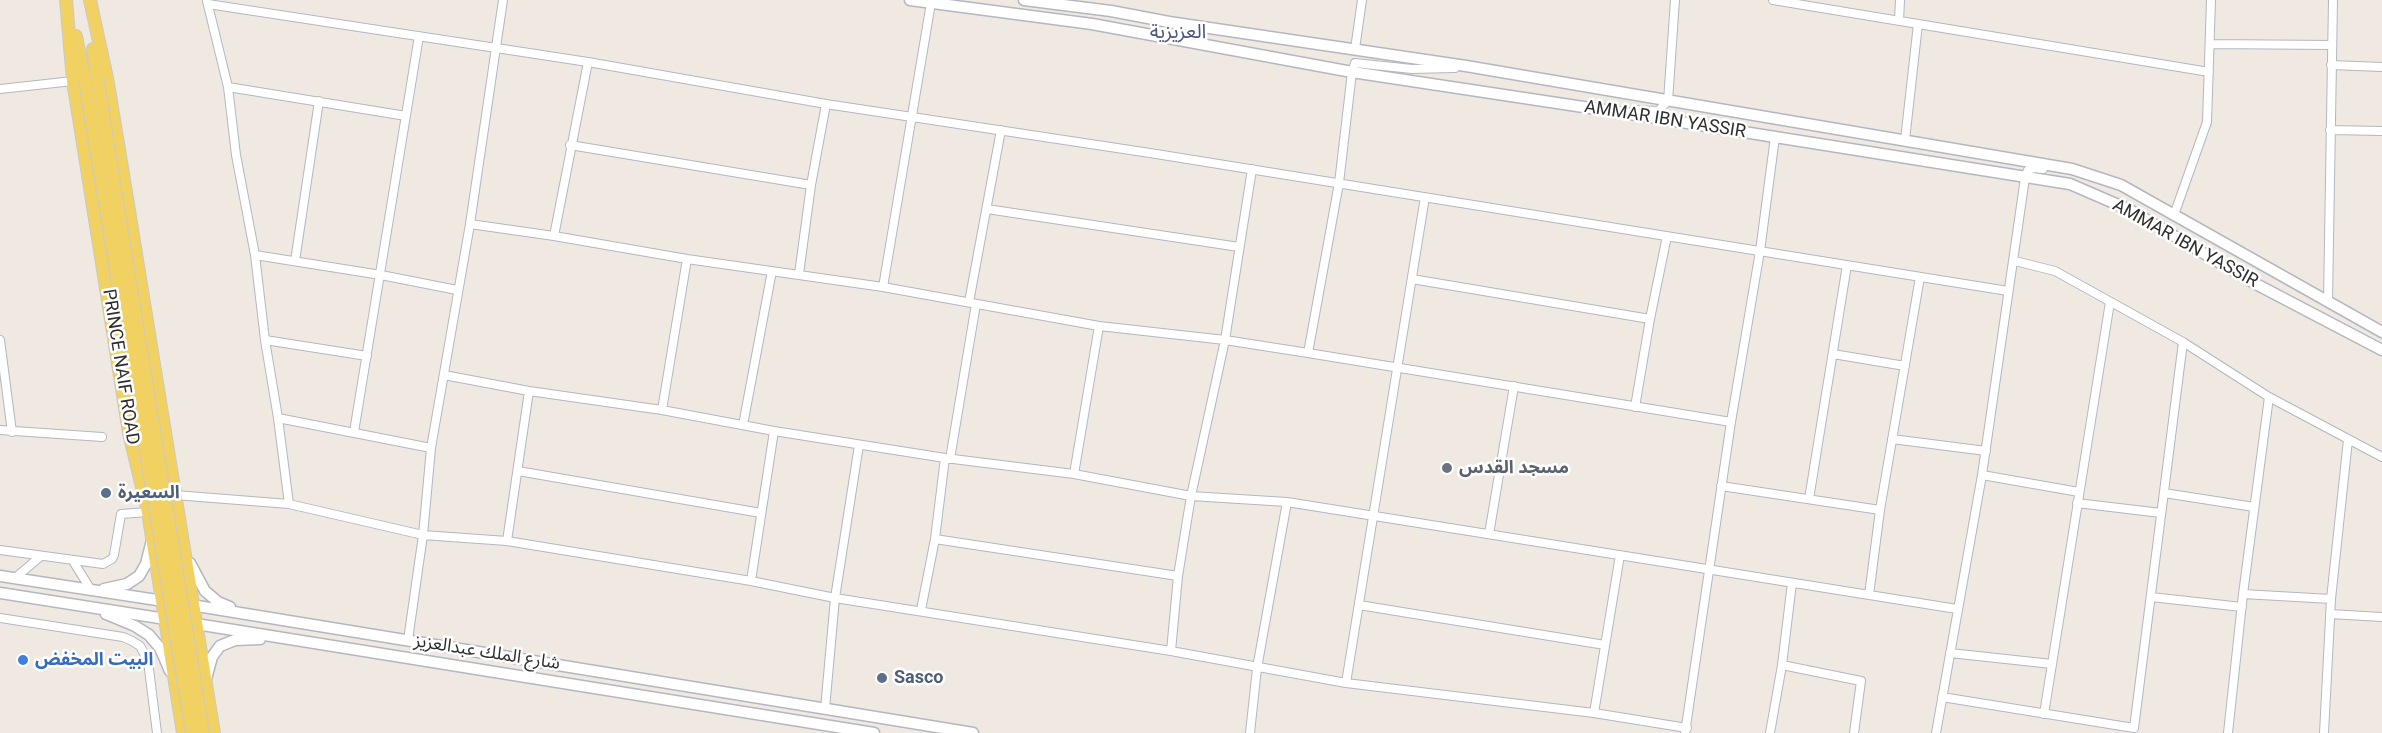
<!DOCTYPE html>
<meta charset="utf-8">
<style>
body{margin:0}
canvas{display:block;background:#efe9e1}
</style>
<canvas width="2382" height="733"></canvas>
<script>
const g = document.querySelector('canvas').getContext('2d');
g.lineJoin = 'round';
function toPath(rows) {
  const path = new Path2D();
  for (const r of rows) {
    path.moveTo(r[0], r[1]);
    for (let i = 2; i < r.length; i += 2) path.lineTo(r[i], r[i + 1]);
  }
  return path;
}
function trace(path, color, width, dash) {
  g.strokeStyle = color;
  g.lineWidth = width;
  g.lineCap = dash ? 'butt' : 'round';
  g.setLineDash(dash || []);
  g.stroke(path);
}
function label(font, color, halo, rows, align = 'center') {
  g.font = font + ' Roboto,"Noto Sans Arabic",sans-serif';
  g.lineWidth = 5;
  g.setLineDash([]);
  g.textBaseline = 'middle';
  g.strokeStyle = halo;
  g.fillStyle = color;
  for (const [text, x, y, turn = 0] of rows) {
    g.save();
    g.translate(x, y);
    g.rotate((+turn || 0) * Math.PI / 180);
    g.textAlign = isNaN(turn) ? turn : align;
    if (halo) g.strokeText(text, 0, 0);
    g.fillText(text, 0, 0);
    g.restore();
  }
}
const street = toPath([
 [1773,0,2209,72],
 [207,1,228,87,236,155,255,255,265,340,278,418,289,504],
 [208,4,588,62,826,104,1150,153,2008,291],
 [1899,21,1900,0],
 [2210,44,2332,45],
 [1355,49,1362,0],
 [2331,65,2382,67],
 [228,87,406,116],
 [0,89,73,81],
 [1634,110,1658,111,1668,101,1675,0],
 [2330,130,2382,131],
 [1905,140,1918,24],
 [570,145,811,185],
 [987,209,1239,247],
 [2174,215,2207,122,2211,0],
 [470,224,554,236,687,259,883,287,1099,326,1225,340,1308,353,1731,422],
 [554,236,588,62],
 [255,255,381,275,457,290],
 [295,261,319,101],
 [2015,261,2055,271,2183,342,2269,397,2382,457],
 [799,274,811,185,826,104],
 [1412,279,1650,319],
 [883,287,931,3],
 [2328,301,2333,0],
 [969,302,1001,130],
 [0,340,12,432],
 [265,340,367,356],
 [1308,353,1339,183,1352,72,1355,63,1412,69,1455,68],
 [1833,354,1905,366],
 [444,375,529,391,662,410,774,431,945,458,1074,474,1191,496,1287,502,1957,609],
 [1635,407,1650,319,1667,236],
 [662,410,687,259],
 [278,418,431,448],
 [743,425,772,271],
 [0,430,102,437],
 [354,432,419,36],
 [1892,439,1986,451],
 [950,459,976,304],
 [518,471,761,513],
 [1074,474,1099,326],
 [1982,475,2079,492],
 [1721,486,1880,510],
 [2164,493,2254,507],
 [175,495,289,504,423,535,507,541,751,581,835,598,1171,651,1346,683,1594,713,1687,728],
 [1809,499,1847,265],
 [2077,503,2161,513],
 [1489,534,1514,386],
 [935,539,1178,576],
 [507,541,529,391],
 [0,550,103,564,112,559,114,555,121,514,148,512],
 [73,561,91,590],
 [15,578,41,556],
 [751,581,774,431],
 [2243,594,2331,599],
 [1869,595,1880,510,1920,277],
 [2151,597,2242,607],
 [1359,605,1605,645],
 [921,610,935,539,945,458],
 [2330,614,2382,617],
 [0,618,123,637,132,641,140,646,148,661,157,733],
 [408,640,423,535,431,448,470,224,503,0],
 [1171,651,1178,576,1191,496,1225,340,1252,169],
 [1950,653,2052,664],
 [1782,665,1861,681,1854,733],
 [1346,683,1425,197],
 [1942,697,2134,728,2183,342],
 [825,709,835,598,859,445],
 [1594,713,1620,555],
 [2044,714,2110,302],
 [1250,733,1257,668,1287,502],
 [1685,733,1731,422,1760,251,1775,137],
 [1770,733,1782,665,1792,583],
 [1936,733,1982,475,2025,178,2028,170,2034,168,2043,169],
 [2228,733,2243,594,2269,397],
 [2324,733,2331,599,2348,440]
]);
const secondary = toPath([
 [910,0,1092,24,1352,72,1656,118,2070,184,2130,210,2254,283,2382,350],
 [1024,0,1111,11,1169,22,1466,66,2072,169,2121,185,2382,332],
 [190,563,205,591,218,602,230,607],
 [0,576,170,602],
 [104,589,127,584,139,576,146,564,152,540],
 [0,593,172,620],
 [185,604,973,733],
 [106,614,135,626,149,635,160,648,170,671],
 [190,623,874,733],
 [206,679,212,657,220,646,235,640,260,639]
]);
const primary = toPath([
 [66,0,73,81,129,433,148,512,183,733],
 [90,0,107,78,123,174,214,733],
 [76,36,85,81],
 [93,49,97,78]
]);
const primaryBridge = toPath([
 [97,78,203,733],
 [85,81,192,733]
]);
const markers = [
 [1447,468,6,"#6b7280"],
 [106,493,6,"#5c6f8a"],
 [23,660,6,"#3f7fe0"],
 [882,678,6,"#5c6f8a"]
];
const streetNames = [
 ["AMMAR IBN YASSIR",1665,120,9],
 ["AMMAR IBN YASSIR",2185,244,29],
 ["PRINCE NAIF ROAD",120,367,81],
 ["شارع الملك عبدالعزيز",487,653,9]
];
const worshipNames = [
 ["مسجد القدس",1459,468]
];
const serviceNames = [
 ["السعيرة",118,493],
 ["Sasco",894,678]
];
const shopNames = [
 ["البيت المخفض",35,660]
];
const neighbourhoodNames = [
 ["العزيزية",1178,33]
];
trace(street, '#b4b7c1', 10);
trace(secondary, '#b4b7c1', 13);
trace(primary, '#c9c9c9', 14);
trace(street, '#fff', 8);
trace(secondary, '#fff', 10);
trace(primary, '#f2d163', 12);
trace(primaryBridge, '#c9c9c9', 14, []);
trace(primaryBridge, '#f2d163', 12);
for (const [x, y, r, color] of markers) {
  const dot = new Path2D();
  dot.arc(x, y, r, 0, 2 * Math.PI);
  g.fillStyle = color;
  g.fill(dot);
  trace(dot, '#fff', 2);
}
label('18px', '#2e2e2e', '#fff', streetNames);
label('bold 18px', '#5b616d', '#fff', worshipNames, 'left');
label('bold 18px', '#4e5e75', '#fff', serviceNames, 'left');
label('bold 18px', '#366cbe', '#fff', shopNames, 'left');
label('20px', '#4d5680', '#fff', neighbourhoodNames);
</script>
